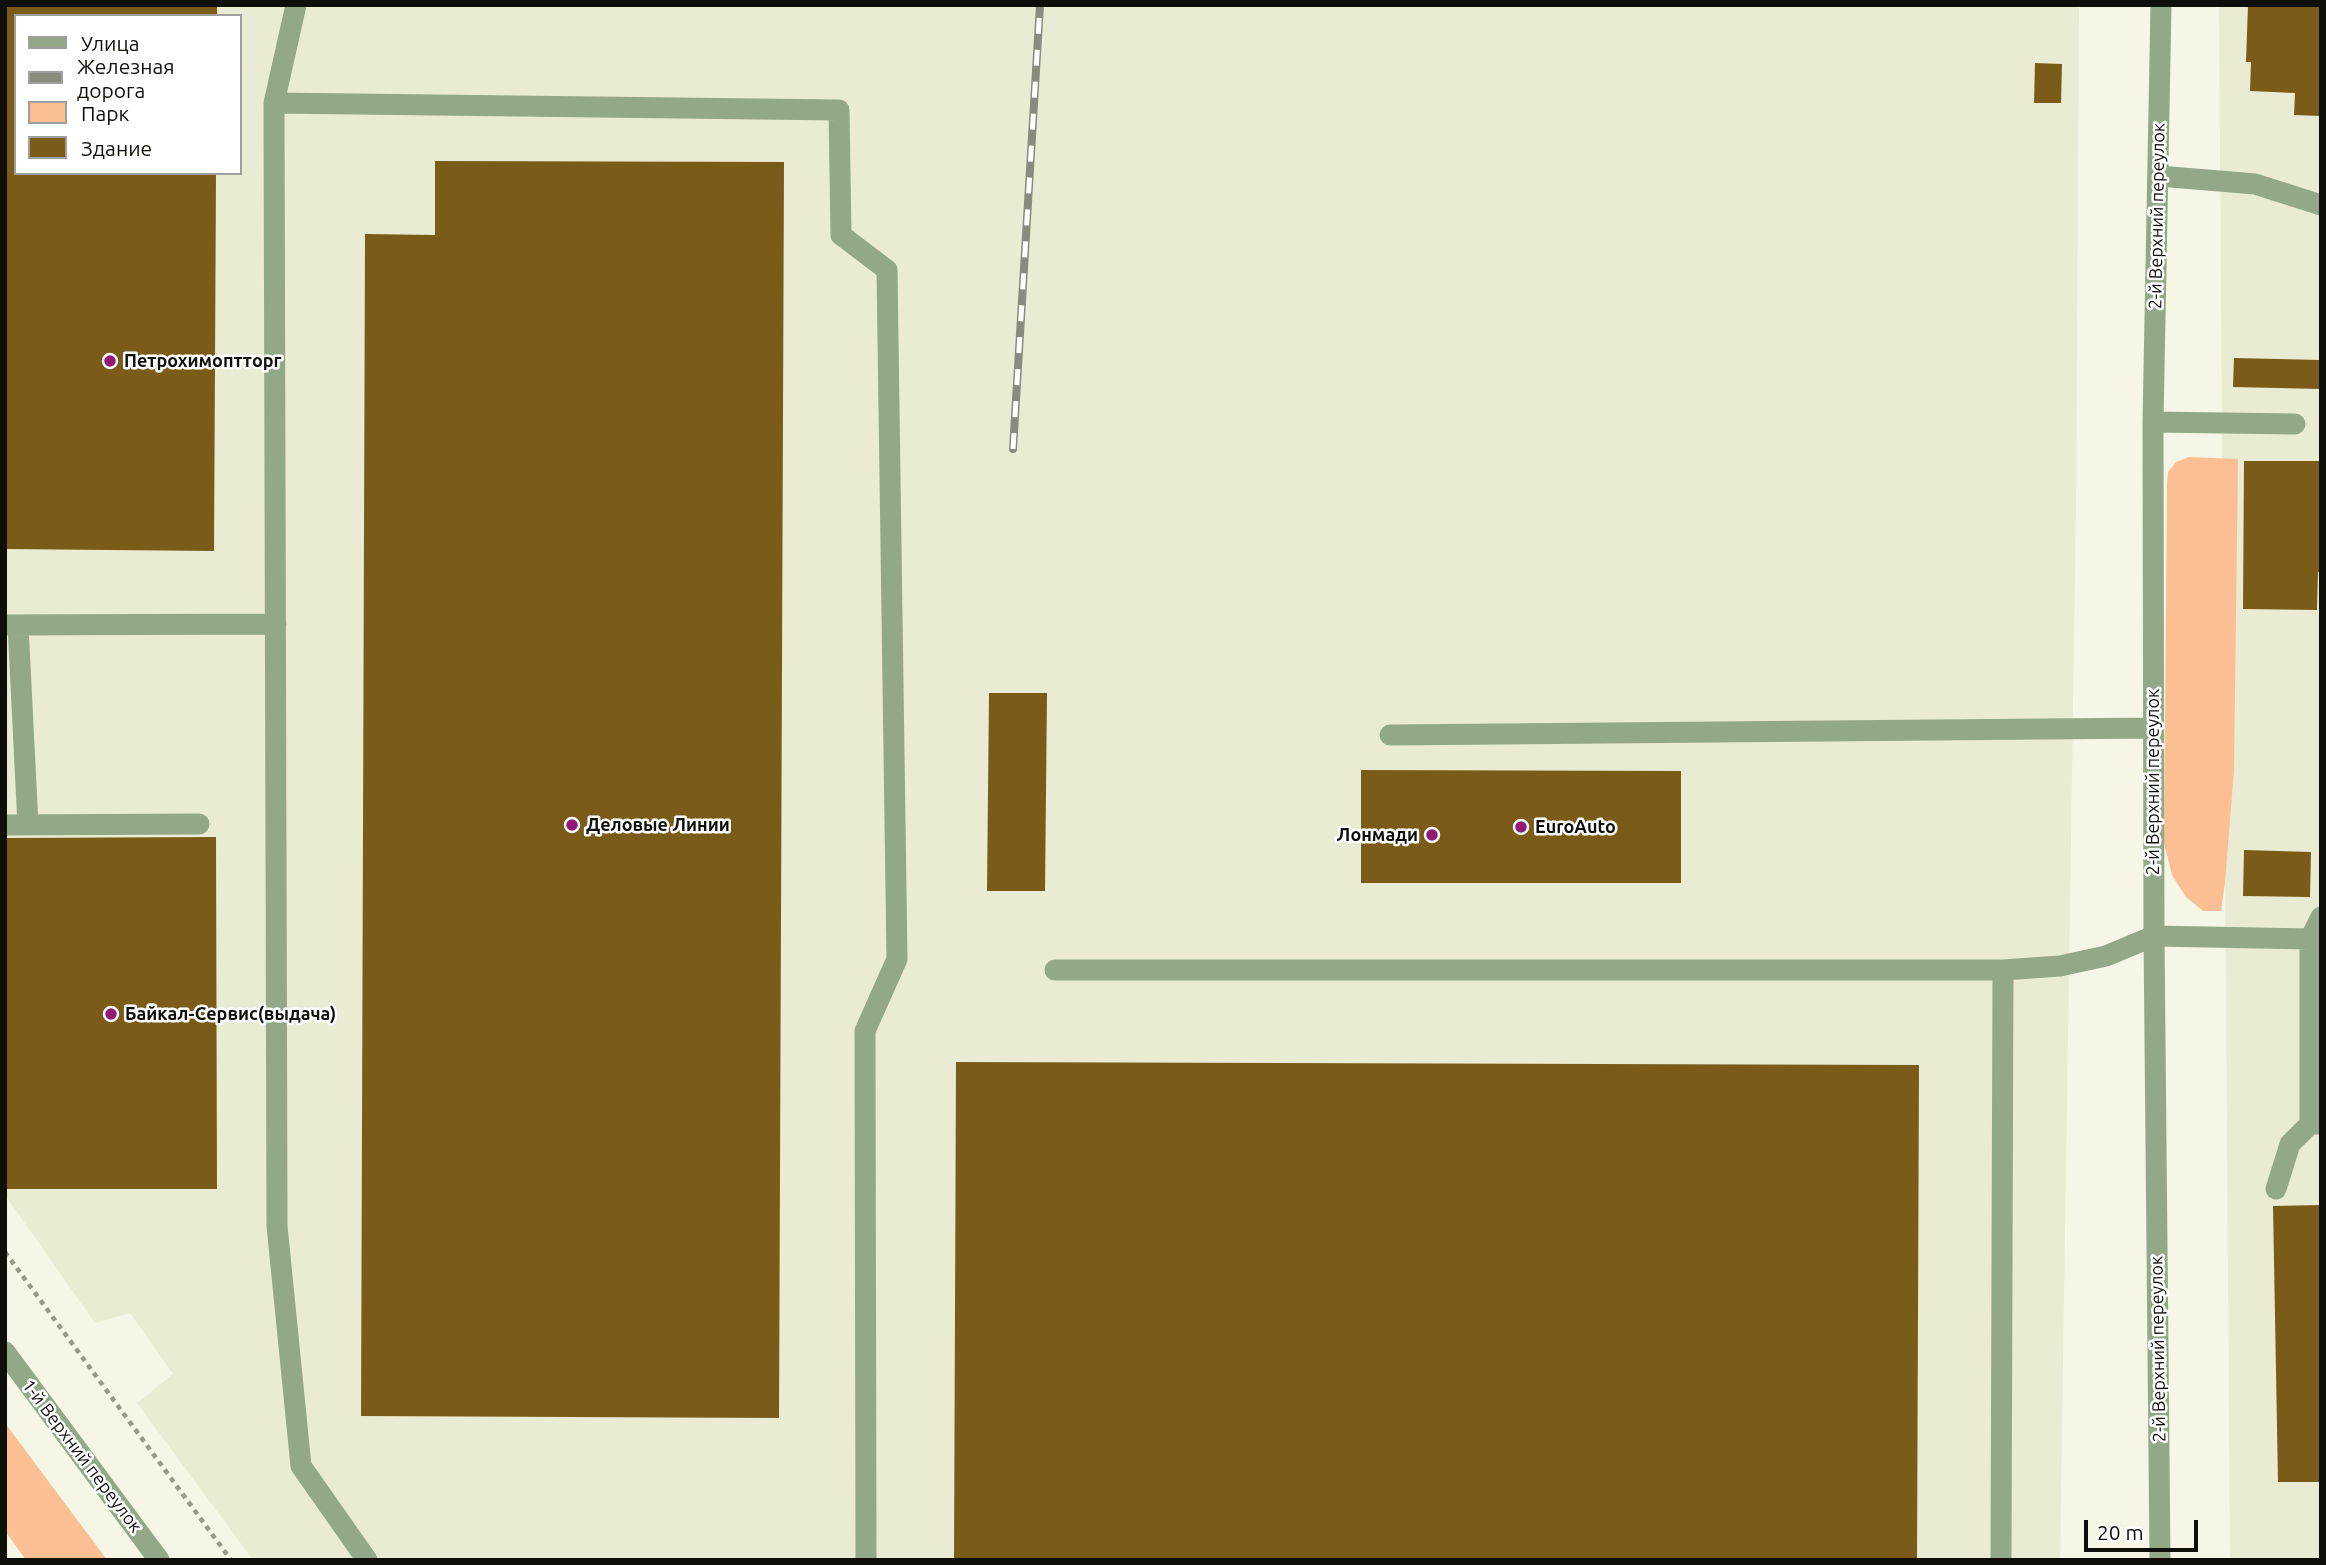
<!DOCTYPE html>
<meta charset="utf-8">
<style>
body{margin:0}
#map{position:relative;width:2326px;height:1565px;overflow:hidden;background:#f5f6e5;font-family:Ubuntu,sans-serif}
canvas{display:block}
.frame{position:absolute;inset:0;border:7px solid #0f0f0a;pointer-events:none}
.legend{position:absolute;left:14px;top:14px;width:228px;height:161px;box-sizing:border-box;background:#fff;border:2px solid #9f9f9d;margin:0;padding:9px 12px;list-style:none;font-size:21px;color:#0f0f0a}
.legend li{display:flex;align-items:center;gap:14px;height:35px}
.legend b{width:35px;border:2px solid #9f9f9d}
.scale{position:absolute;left:2084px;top:1520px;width:114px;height:32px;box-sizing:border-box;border:4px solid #0f0f0a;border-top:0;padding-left:9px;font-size:21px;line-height:24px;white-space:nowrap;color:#0f0f0a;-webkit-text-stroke:5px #fff;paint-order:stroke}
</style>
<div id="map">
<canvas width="2326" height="1565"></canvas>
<div class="frame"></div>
<ul class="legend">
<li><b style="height:9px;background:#93a888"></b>Улица</li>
<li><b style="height:9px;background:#8a8a7f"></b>Железная дорога</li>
<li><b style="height:19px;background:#fbbf93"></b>Парк</li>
<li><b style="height:19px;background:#7a5c18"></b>Здание</li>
</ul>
<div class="scale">20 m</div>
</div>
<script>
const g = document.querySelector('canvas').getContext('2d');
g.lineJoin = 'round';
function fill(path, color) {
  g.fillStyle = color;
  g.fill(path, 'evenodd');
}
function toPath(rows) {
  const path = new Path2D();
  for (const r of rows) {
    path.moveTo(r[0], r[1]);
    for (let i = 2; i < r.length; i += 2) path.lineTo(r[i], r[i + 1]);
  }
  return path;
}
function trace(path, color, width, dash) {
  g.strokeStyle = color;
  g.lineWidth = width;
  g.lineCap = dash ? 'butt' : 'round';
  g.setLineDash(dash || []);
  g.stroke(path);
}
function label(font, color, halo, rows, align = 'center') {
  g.font = font + ' Ubuntu,sans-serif';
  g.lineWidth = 5;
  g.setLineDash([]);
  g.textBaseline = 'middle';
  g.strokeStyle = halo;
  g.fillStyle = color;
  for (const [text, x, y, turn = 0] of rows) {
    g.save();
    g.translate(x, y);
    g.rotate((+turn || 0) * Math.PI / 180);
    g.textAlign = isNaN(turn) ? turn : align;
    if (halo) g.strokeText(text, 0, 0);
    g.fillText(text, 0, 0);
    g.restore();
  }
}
const built = toPath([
 [5,5,2079,5,2076,509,2060,1560,253,1560,137,1403,173,1374,130,1313,95,1323,5,1195],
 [16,16,240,16,240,173,16,173],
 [2219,5,2321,5,2321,1560,2230,1560]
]);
const green = toPath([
 [2189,457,2238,459,2234,770,2225,883,2221,911,2203,911,2186,897,2172,875,2164,843,2167,484,2168,472,2176,462],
 [5,1423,107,1560,26,1560,5,1531]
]);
const building = toPath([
 [5,5,217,5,217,16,16,16,16,173,216,173,214,551,5,549],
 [2248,5,2321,5,2321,116,2294,115,2295,93,2250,91,2251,62,2246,62],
 [2035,63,2062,64,2061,103,2034,103],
 [435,161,784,162,779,1418,361,1416,365,234,435,235],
 [2234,358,2321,360,2321,389,2233,387],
 [2244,461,2320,461,2321,572,2318,572,2317,610,2243,609],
 [989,693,1047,693,1045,891,987,891],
 [1361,770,1681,771,1681,883,1361,883],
 [216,837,217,1189,5,1189,5,838],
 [2244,850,2311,852,2310,897,2243,896],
 [956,1062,1919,1065,1917,1560,954,1560],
 [2321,1205,2321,1482,2278,1482,2273,1206]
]);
const path = toPath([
 [5,1252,231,1560]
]);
const minor = toPath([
 [296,5,274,103,277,1226,301,1466,367,1560],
 [274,103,839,110,841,235,887,270,897,959,865,1031,866,1560],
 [2159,176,2255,184,2321,205],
 [2153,422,2295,424],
 [5,625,276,624],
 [18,625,28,825],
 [1390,735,2153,728],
 [5,825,199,824],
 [2310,939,2310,1124,2321,1124],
 [1055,970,2003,970,2001,1560],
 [2003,970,2060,966,2106,956,2154,936,2310,939,2321,917],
 [2276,1189,2290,1144,2310,1124],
 [5,1352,159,1560],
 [2160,1560,2154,936,2153,422,2161,5]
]);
const rail = toPath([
 [1013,449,1040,5]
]);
const markers = [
 [110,361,7,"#921875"],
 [572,825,7,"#921875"],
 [1521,827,7,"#921875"],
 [1432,835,7,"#921875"],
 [111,1014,7,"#921875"]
];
const streetNames = [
 ["2-й Верхний переулок",2157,216,-89],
 ["2-й Верхний переулок",2153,782,-90],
 ["2-й Верхний переулок",2158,1349,-91],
 ["1-й Верхний переулок",82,1456,53]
];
const poiNames = [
 ["Петрохимоптторг",124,361],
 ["Деловые Линии",586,825],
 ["EuroAuto",1535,827],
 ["Лонмади",1418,835,"right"],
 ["Байкал-Сервис(выдача)",125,1014]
];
fill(built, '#eaebd3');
fill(green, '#fbbf93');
fill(building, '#7a5c18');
trace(path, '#97988b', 4.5, [5, 5]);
trace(minor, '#93a888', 21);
trace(rail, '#8a8a7f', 8);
trace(rail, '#fff', 5, [16]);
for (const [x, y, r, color] of markers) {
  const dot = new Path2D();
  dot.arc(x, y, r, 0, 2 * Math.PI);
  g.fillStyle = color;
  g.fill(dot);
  trace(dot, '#fff', 2.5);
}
label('18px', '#0f0f0a', '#fff', streetNames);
label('bold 18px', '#0f0f0a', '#fff', poiNames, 'left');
</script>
